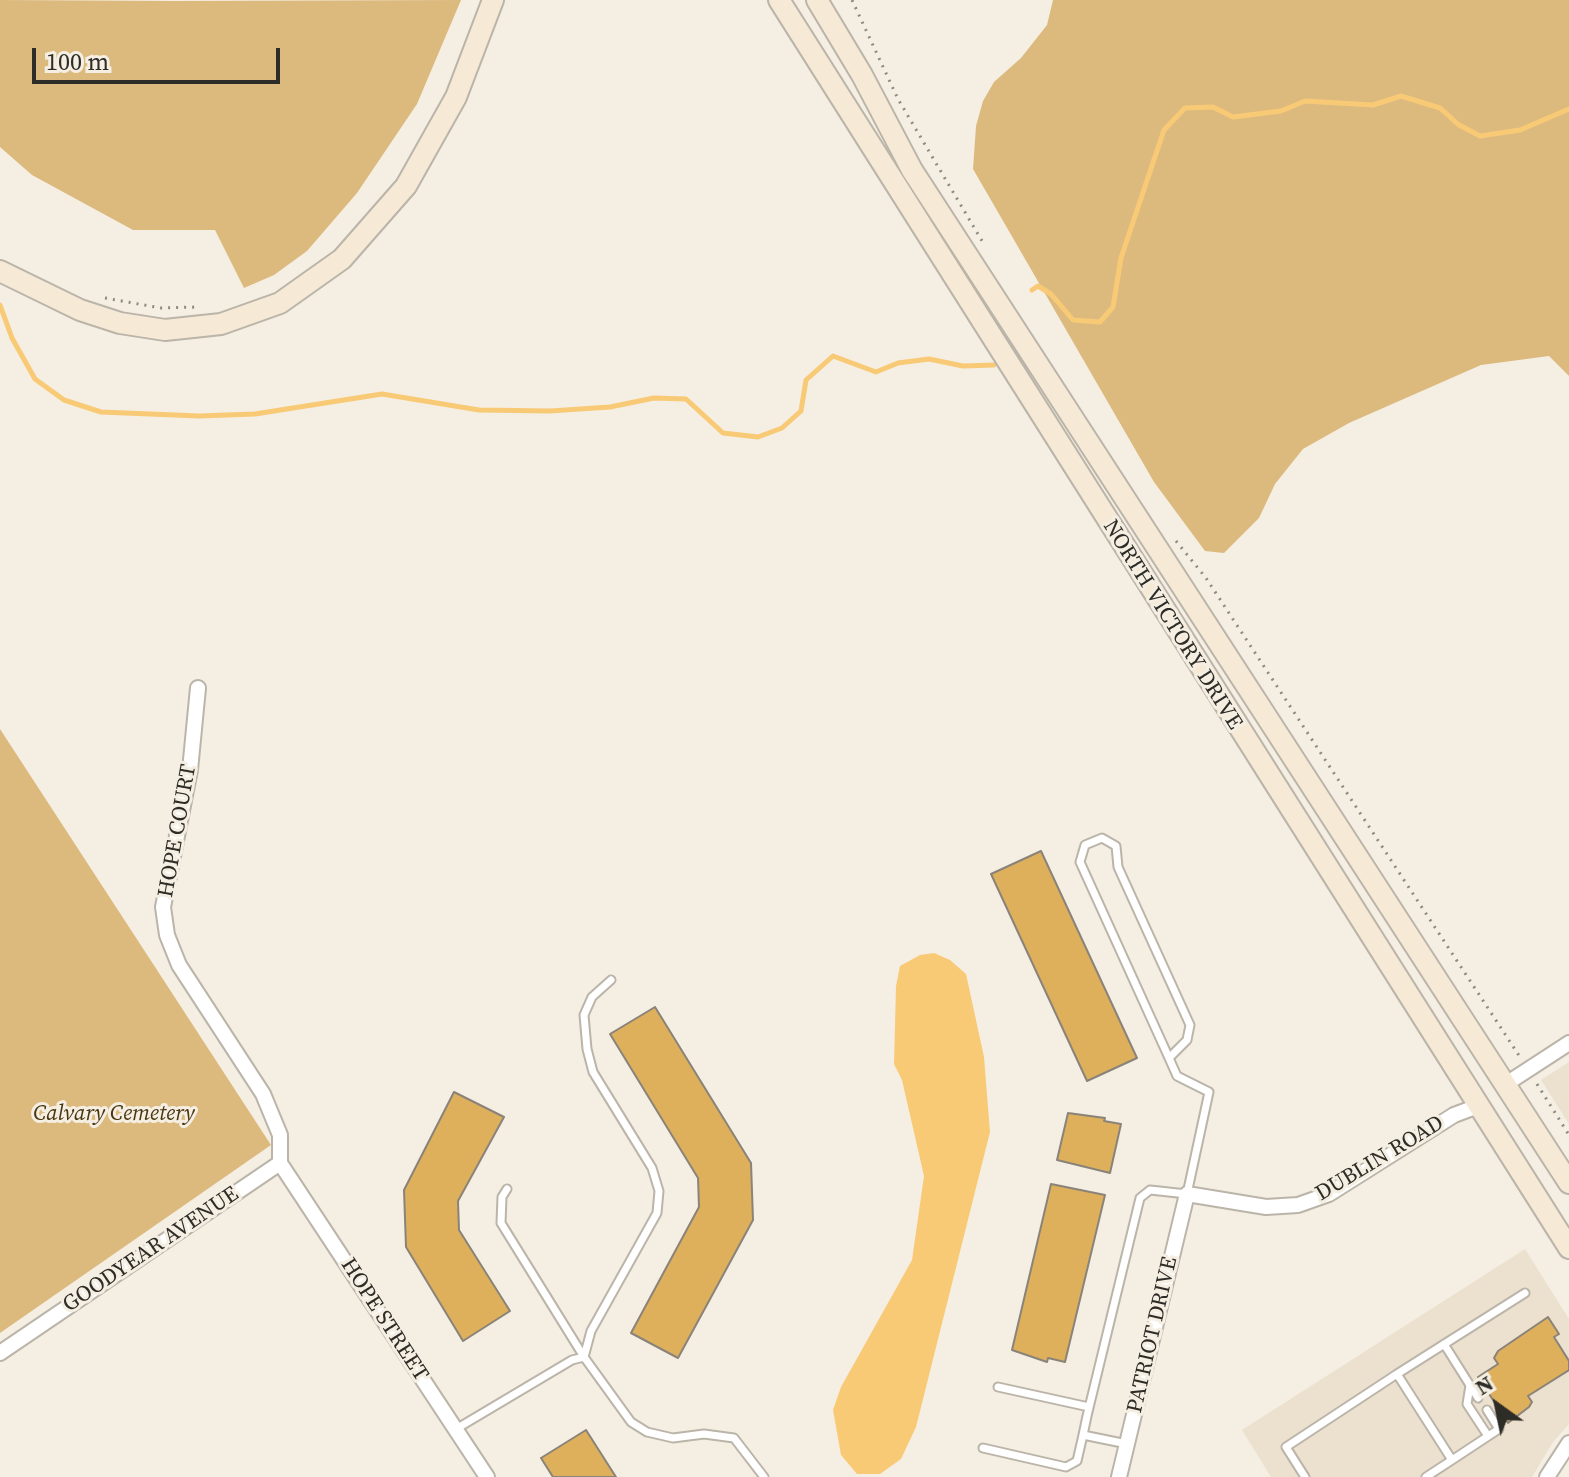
<!DOCTYPE html>
<style>
body{margin:0}
#map{position:relative;width:1569px;height:1477px;overflow:hidden;background:#f5eee2;font-family:"Source Serif 4",serif}
canvas{display:block}
.north{position:absolute;left:1457px;top:1365px;width:80px;height:80px;-webkit-text-stroke:6px #f5eee2;paint-order:stroke;rotate:327deg;font-size:22px;font-weight:700;line-height:32px;text-align:center;color:#2e2c27}
.north::after{content:'';display:block;margin:auto;width:28px;height:36px;background:#2e2c27;clip-path:polygon(50% 0,100% 100%,50% 72%,0 100%)}
.scale{position:absolute;left:32px;top:48px;width:248px;height:36px;box-sizing:border-box;border:4px solid #2e2c27;border-top:0;padding-left:10px;font-size:24px;line-height:28px;white-space:nowrap;color:#2e2c27;-webkit-text-stroke:6px #f5eee2;paint-order:stroke}
</style>
<div id="map">
<canvas width="1569" height="1477"></canvas>
<div class="north">N</div>
<div class="scale">100 m</div>
</div>
<script>
const g = document.querySelector('canvas').getContext('2d');
g.lineJoin = 'round';
function fill(path, color) {
  g.fillStyle = color;
  g.fill(path, 'evenodd');
}
function toPath(rows) {
  const path = new Path2D();
  for (const r of rows) {
    path.moveTo(r[0], r[1]);
    for (let i = 2; i < r.length; i += 2) path.lineTo(r[i], r[i + 1]);
  }
  return path;
}
function trace(path, color, width, dash) {
  g.strokeStyle = color;
  g.lineWidth = width;
  g.lineCap = dash ? 'butt' : 'round';
  g.setLineDash(dash || []);
  g.stroke(path);
}
function label(font, color, halo, rows, align = 'center') {
  g.font = font + ' "Source Serif 4",serif';
  g.lineWidth = 6;
  g.setLineDash([]);
  g.textBaseline = 'middle';
  g.strokeStyle = halo;
  g.fillStyle = color;
  for (const [text, x, y, turn = 0] of rows) {
    g.save();
    g.translate(x, y);
    g.rotate((+turn || 0) * Math.PI / 180);
    g.textAlign = isNaN(turn) ? turn : align;
    if (halo) g.strokeText(text, 0, 0);
    g.fillText(text, 0, 0);
    g.restore();
  }
}
const built = toPath([
 [1569,1062,1569,1124,1541,1080],
 [1525,1249,1569,1319,1569,1424,1553,1442,1532,1477,1271,1477,1242,1430]
]);
const green = toPath([
 [0,0,175,1,461,0,417,104,357,193,307,251,274,275,244,288,215,230,133,230,32,175,0,147],
 [1053,0,1569,0,1569,376,1549,356,1481,365,1349,423,1303,449,1275,484,1259,518,1224,553,1205,551,1154,482,973,169,976,126,983,101,994,82,1021,58,1047,25],
 [0,729,271,1145,0,1333]
]);
const water = toPath([
 [934,953,950,960,966,974,984,1057,990,1132,916,1427,901,1459,880,1474,857,1474,841,1455,833,1410,841,1387,912,1260,924,1176,902,1080,894,1064,896,986,900,966,920,955]
]);
const stream = toPath([
 [1032,290,1038,286,1051,294,1073,320,1100,322,1113,307,1121,258,1164,130,1185,108,1213,107,1233,117,1281,111,1305,101,1373,105,1401,96,1440,108,1459,125,1480,136,1520,130,1569,109],
 [0,305,12,338,35,379,64,400,101,412,199,416,255,414,382,394,479,410,550,411,610,407,654,398,686,399,723,433,758,437,782,428,801,411,806,380,833,356,876,372,898,363,929,359,963,366,994,365]
]);
const building = toPath([
 [1041,851,1137,1058,1087,1081,991,874,1041,851],
 [655,1007,751,1163,753,1220,678,1358,631,1333,699,1207,698,1178,610,1034,655,1007],
 [454,1092,504,1117,458,1201,459,1230,510,1311,463,1341,406,1247,404,1190,454,1092],
 [1068,1113,1105,1118,1104,1121,1121,1124,1110,1173,1057,1160,1068,1113],
 [1051,1184,1105,1195,1065,1362,1048,1358,1047,1362,1012,1350,1051,1184],
 [1548,1317,1559,1334,1554,1337,1569,1361,1569,1370,1528,1396,1532,1402,1529,1407,1508,1423,1478,1377,1498,1364,1494,1358,1498,1351,1548,1317],
 [586,1430,616,1477,553,1477,541,1458,586,1430]
]);
const path = toPath([
 [852,0,898,99,985,246],
 [105,298,161,308,197,307],
 [1176,541,1206,578,1520,1057],
 [1537,1084,1569,1135]
]);
const lane = toPath([
 [507,1189,502,1197,501,1223,584,1357],
 [1444,1344,1478,1398],
 [584,1357,591,1331,657,1213,659,1191,652,1168,593,1072,587,1049,584,1015,592,997,611,980],
 [1397,1374,1525,1293],
 [1470,1385,1467,1404,1488,1436],
 [998,1387,1089,1407],
 [456,1429,572,1360,584,1357,631,1422,647,1432,673,1438,704,1434,734,1438,764,1477],
 [1127,1444,1083,1435,1087,1416,1140,1198,1150,1190,1187,1194,1209,1092,1177,1076,1169,1058,1080,862,1085,845,1102,838,1116,846,1118,867,1190,1025,1187,1040,1169,1058],
 [983,1448,1066,1467,1077,1461,1083,1435],
 [1452,1460,1499,1429,1487,1410],
 [1305,1477,1286,1447,1397,1374,1452,1460,1426,1477]
]);
const street = toPath([
 [1506,1084,1569,1043],
 [280,1163,487,1477],
 [0,1353,280,1163,280,1135,263,1094,179,965,167,935,163,907,190,770,198,688],
 [1119,1477,1187,1194,1266,1207,1298,1205,1329,1194,1454,1115,1478,1106],
 [1547,1477,1569,1443]
]);
const secondary = toPath([
 [779,0,1569,1248],
 [817,0,862,75,912,170,1569,1183],
 [0,271,80,310,120,323,165,330,221,324,280,303,342,259,406,186,456,97,493,0]
]);
const streetNames = [
 ["NORTH VICTORY DRIVE",1172,625,58],
 ["HOPE COURT",178,831,-80],
 ["DUBLIN ROAD",1380,1159,-31],
 ["GOODYEAR AVENUE",151,1250,-34],
 ["HOPE STREET",384,1320,57],
 ["PATRIOT DRIVE",1153,1335,-77]
];
const parkNames = [
 ["Calvary Cemetery",114,1114]
];
fill(built, '#ece1cf');
fill(green, '#dcba7e');
fill(water, '#f8ca76');
trace(stream, '#f8ca76', 5);
fill(building, '#deb05c');
trace(building, '#8a8379', 2);
trace(lane, '#bbb4a9', 11);
trace(street, '#bbb4a9', 18);
trace(secondary, '#bbb4a9', 24);
trace(path, '#8f8a82', 3, [2, 6]);
trace(lane, '#fff', 7);
trace(street, '#fff', 14);
trace(secondary, '#f6ead6', 20);
label('22px', '#2e2c27', '#f5eee2', streetNames);
label('italic 22px', '#493611', '#f5eee2', parkNames);
</script>
